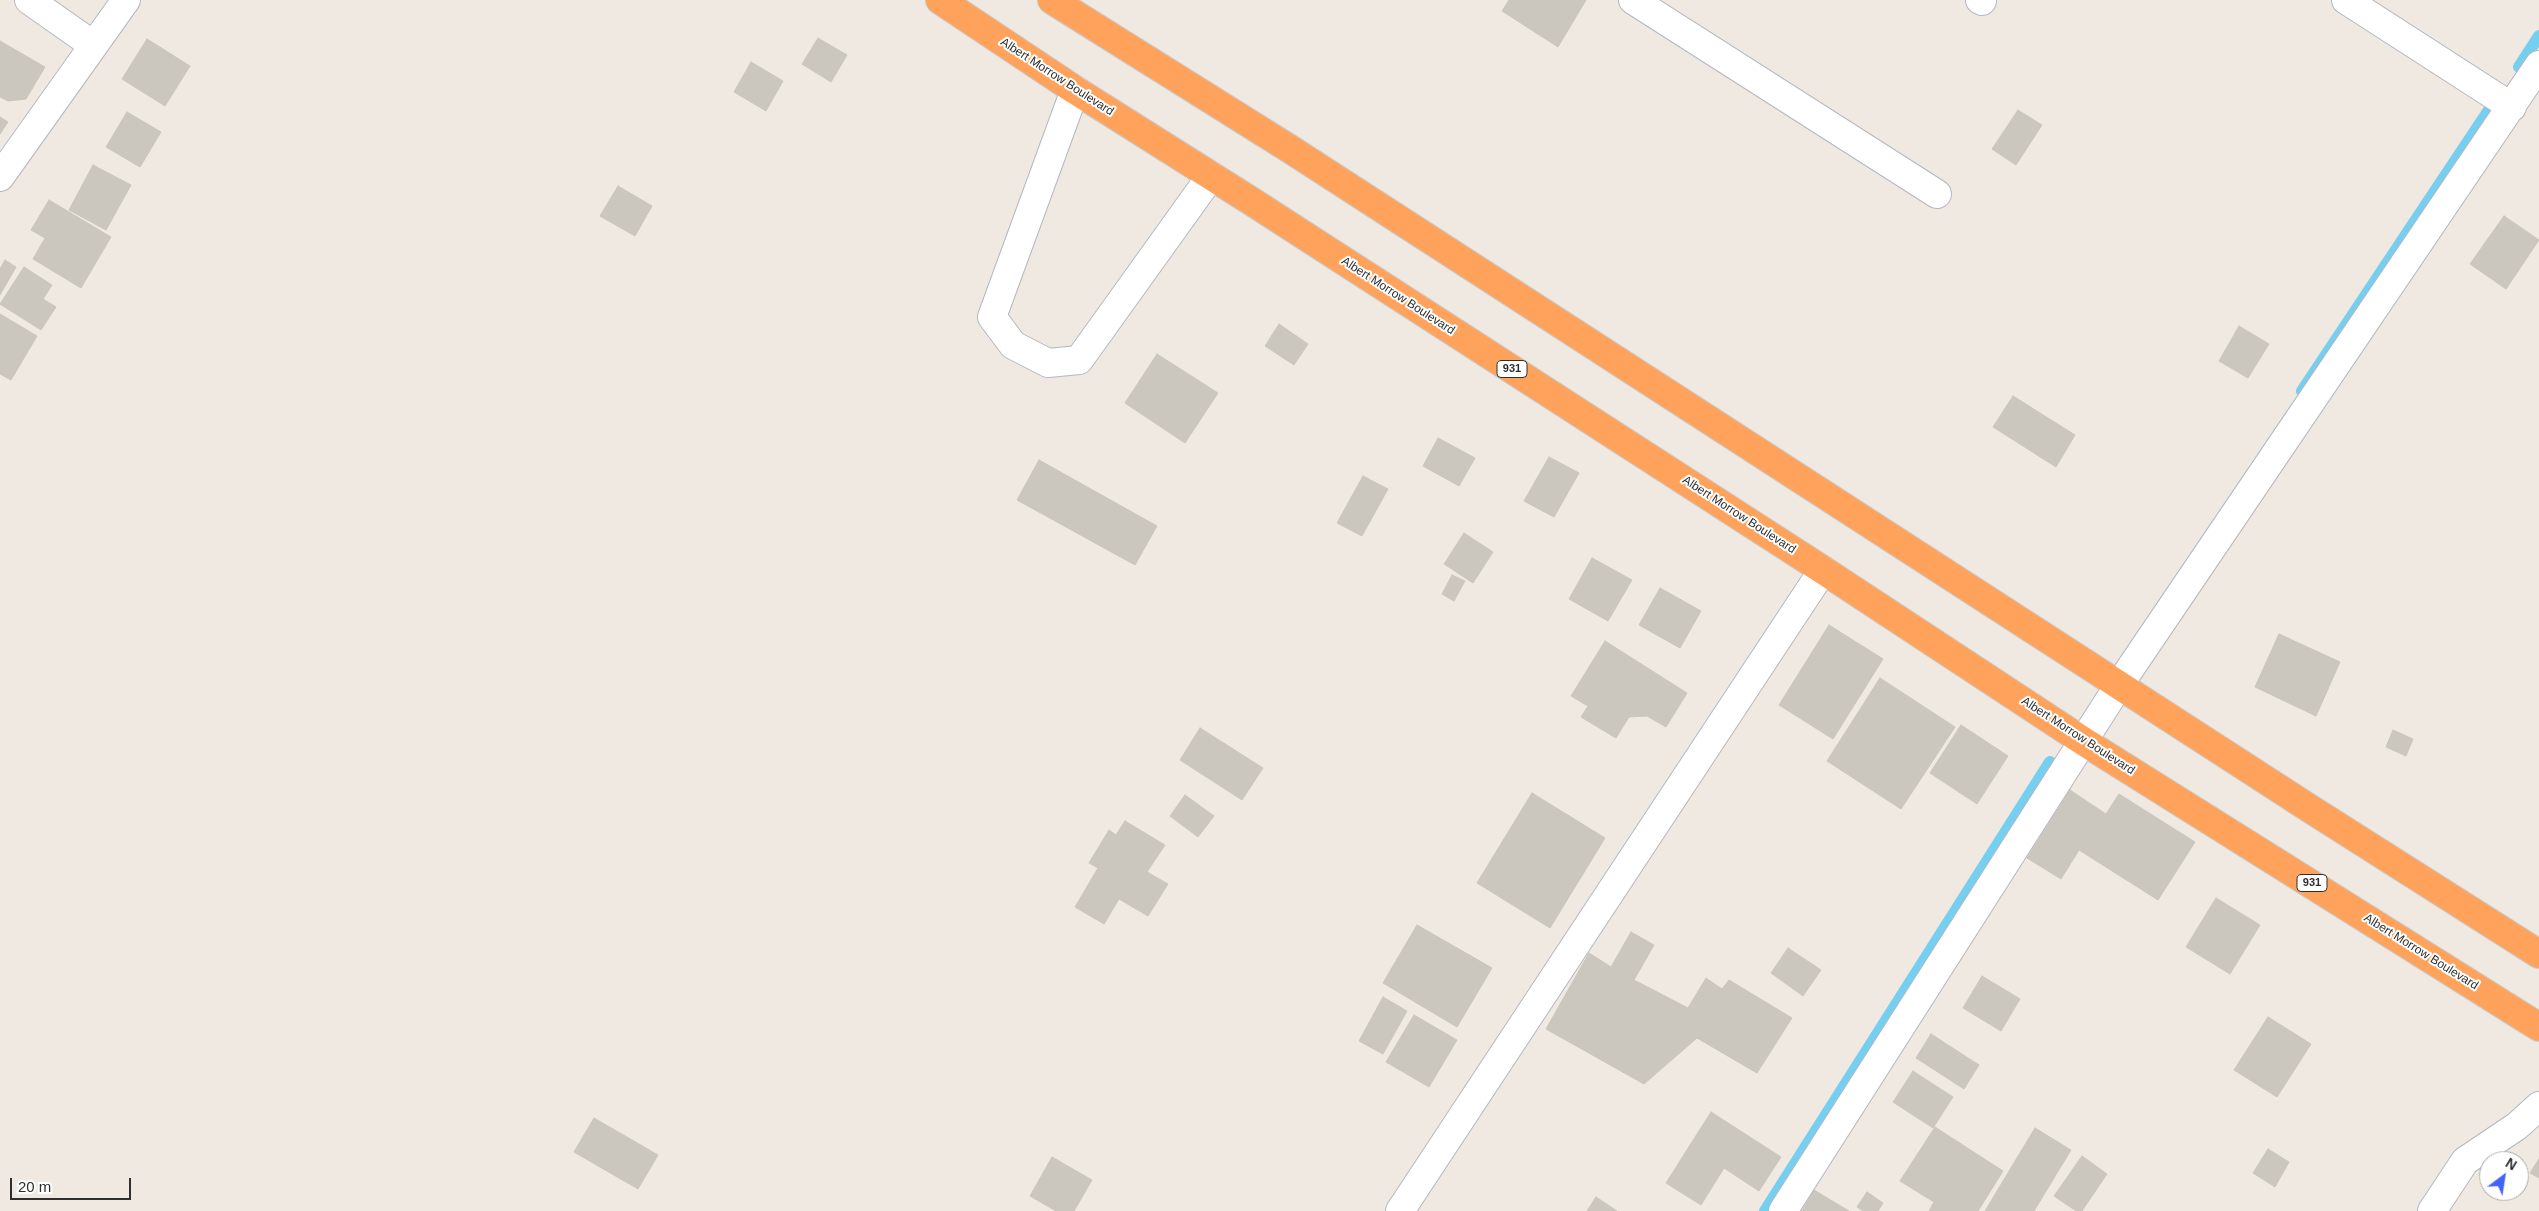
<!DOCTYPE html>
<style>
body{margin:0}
#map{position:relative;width:2539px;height:1211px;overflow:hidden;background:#efe9e1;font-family:Helvetica,sans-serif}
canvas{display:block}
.north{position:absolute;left:2479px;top:1151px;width:50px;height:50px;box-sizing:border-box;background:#fff;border:1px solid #ababab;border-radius:50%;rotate:31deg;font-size:14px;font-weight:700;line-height:20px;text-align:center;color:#2e2e2e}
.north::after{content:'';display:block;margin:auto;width:18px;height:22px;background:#4264fb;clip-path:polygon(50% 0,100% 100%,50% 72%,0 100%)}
.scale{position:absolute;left:10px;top:1178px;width:121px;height:22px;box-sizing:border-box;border:2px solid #2e2e2e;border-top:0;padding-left:6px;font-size:15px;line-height:18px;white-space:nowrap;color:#2e2e2e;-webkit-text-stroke:4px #fff;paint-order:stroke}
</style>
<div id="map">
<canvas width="2539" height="1211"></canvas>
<div class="north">N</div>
<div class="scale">20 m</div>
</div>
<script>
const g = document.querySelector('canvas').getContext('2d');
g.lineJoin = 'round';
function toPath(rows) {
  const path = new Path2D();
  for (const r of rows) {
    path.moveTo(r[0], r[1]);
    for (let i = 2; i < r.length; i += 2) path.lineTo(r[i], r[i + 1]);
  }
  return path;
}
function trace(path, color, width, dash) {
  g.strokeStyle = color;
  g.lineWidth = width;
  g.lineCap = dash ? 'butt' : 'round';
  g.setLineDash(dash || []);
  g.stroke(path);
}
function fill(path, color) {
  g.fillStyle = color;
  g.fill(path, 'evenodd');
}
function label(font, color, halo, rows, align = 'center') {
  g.font = font + ' Helvetica,sans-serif';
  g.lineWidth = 4;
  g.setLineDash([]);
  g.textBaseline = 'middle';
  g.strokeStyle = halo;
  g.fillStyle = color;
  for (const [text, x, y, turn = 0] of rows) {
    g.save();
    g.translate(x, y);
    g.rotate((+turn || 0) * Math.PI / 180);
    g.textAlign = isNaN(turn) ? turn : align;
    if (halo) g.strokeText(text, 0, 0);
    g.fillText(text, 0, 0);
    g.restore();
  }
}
const stream = toPath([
 [2519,67,2539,36],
 [2302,391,2493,104],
 [1765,1211,2050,762]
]);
const building = toPath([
 [1509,0,1586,0,1558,47,1502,11,1509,0],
 [818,38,847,55,831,82,802,64,818,38],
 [147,39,190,66,165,106,122,79,147,39],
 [0,41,45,67,26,99,8,101,0,97,0,41],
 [751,62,783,81,766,111,734,92,751,62],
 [2018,110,2042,125,2016,165,1992,149,2018,110],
 [127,112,161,132,140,167,106,147,127,112],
 [0,117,8,122,0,134,0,117],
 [93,165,131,185,106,230,69,210,93,165],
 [618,186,652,206,635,236,600,216,618,186],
 [49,200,111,237,81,288,33,259,45,238,31,230,49,200],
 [2504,216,2539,240,2506,289,2470,264,2504,216],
 [5,260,16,267,0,295,0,269,5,260],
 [24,267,52,285,43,299,56,307,41,330,0,304,24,267],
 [0,314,37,336,11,380,0,374,0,314],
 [1279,324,1308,344,1294,365,1265,346,1279,324],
 [2239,326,2269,344,2248,378,2219,361,2239,326],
 [1157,354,1218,393,1185,443,1125,403,1157,354],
 [2013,396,2075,435,2056,467,1993,427,2013,396],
 [1438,438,1475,458,1459,486,1423,466,1438,438],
 [1549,457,1579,473,1554,517,1524,501,1549,457],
 [1039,460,1157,526,1135,565,1017,500,1039,460],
 [1363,476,1388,489,1362,536,1337,523,1363,476],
 [1464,533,1493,552,1473,583,1444,564,1464,533],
 [1592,558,1632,580,1608,621,1569,599,1592,558],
 [1452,575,1465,581,1454,601,1442,594,1452,575],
 [1660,588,1701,611,1680,648,1639,625,1660,588],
 [1829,625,1883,659,1833,739,1779,705,1829,625],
 [2279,634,2340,662,2316,716,2255,687,2279,634],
 [1605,641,1687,693,1666,727,1647,716,1629,717,1616,738,1581,717,1588,706,1571,696,1605,641],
 [1880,678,1955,727,1901,809,1827,761,1880,678],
 [1961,725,2008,756,1977,804,1930,773,1961,725],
 [1200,728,1263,768,1242,800,1180,760,1200,728],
 [2393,730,2413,739,2406,756,2386,747,2393,730],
 [2070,790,2106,814,2119,794,2195,842,2158,900,2079,850,2061,879,2027,858,2070,790],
 [1532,793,1605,838,1550,928,1477,883,1532,793],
 [1185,795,1214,816,1198,837,1170,816,1185,795],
 [1125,821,1165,845,1147,872,1168,884,1148,916,1119,899,1104,924,1075,907,1098,868,1089,863,1109,830,1116,835,1125,821],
 [2216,898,2260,925,2230,974,2186,947,2216,898],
 [1417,925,1492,968,1457,1027,1383,983,1417,925],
 [1631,932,1654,945,1634,980,1688,1008,1706,978,1722,989,1729,980,1792,1018,1757,1073,1697,1038,1644,1084,1546,1029,1589,953,1611,967,1631,932],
 [1788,948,1821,970,1803,996,1771,973,1788,948],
 [1982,976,2020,999,2001,1031,1963,1008,1982,976],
 [1383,997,1407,1011,1383,1054,1359,1041,1383,997],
 [1414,1015,1457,1040,1429,1087,1386,1062,1414,1015],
 [2268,1017,2311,1044,2277,1097,2234,1070,2268,1017],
 [1931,1034,1979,1065,1964,1089,1916,1058,1931,1034],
 [1913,1071,1953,1097,1933,1128,1893,1102,1913,1071],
 [1711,1112,1781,1157,1759,1191,1724,1168,1701,1205,1666,1183,1711,1112],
 [594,1118,658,1155,638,1189,574,1152,594,1118],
 [1935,1127,2003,1171,1978,1211,1929,1211,1934,1202,1900,1181,1935,1127],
 [2035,1128,2071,1150,2034,1211,1985,1211,2035,1128],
 [2268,1149,2289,1162,2275,1187,2253,1173,2268,1149],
 [2082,1156,2107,1174,2082,1211,2076,1211,2054,1196,2082,1156],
 [1052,1157,1092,1180,1074,1211,1056,1211,1030,1196,1052,1157],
 [2539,1159,2539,1178,2530,1173,2539,1159],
 [1814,1190,1849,1211,1802,1211,1814,1190],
 [1867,1192,1883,1203,1878,1211,1863,1211,1857,1207,1867,1192],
 [1596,1197,1617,1211,1587,1211,1596,1197]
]);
const minor = toPath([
 [29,0,93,45],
 [1633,0,1937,194],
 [1980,0,1982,1],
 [2346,0,2512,107],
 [1075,90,992,317,1013,345,1048,363,1079,360,1211,176],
 [0,177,126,0],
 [1400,1211,1823,570],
 [1783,1211,2119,685,2539,65],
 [2432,1211,2465,1161,2517,1126,2539,1106]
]);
const highway = toPath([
 [940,0,1075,90,1251,201,1823,570,2083,741,2539,1027],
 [1052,0,1290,149,2309,808,2539,954]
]);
const shields = [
 [1512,369,30],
 [2312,883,30]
];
const shieldNames = [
 ["931",1512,369],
 ["931",2312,883]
];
const streetNames = [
 ["Albert Morrow Boulevard",1057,77,33],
 ["Albert Morrow Boulevard",1398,296,33],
 ["Albert Morrow Boulevard",1739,515,33],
 ["Albert Morrow Boulevard",2078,736,33],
 ["Albert Morrow Boulevard",2421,952,32]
];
trace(stream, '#75cff0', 12);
fill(building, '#cbc7bf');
trace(building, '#cbc5ba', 1);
trace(minor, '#b4b7c1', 30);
trace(highway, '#c9c9c9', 30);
trace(minor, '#fff', 28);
trace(highway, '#ffa35c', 28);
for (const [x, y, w] of shields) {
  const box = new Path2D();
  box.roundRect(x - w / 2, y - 8.5, w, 17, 4);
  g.fillStyle = '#fff';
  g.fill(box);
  trace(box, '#2e2e2e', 1);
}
label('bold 11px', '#2e2e2e', null, shieldNames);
label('12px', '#2e2e2e', '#fff', streetNames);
</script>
